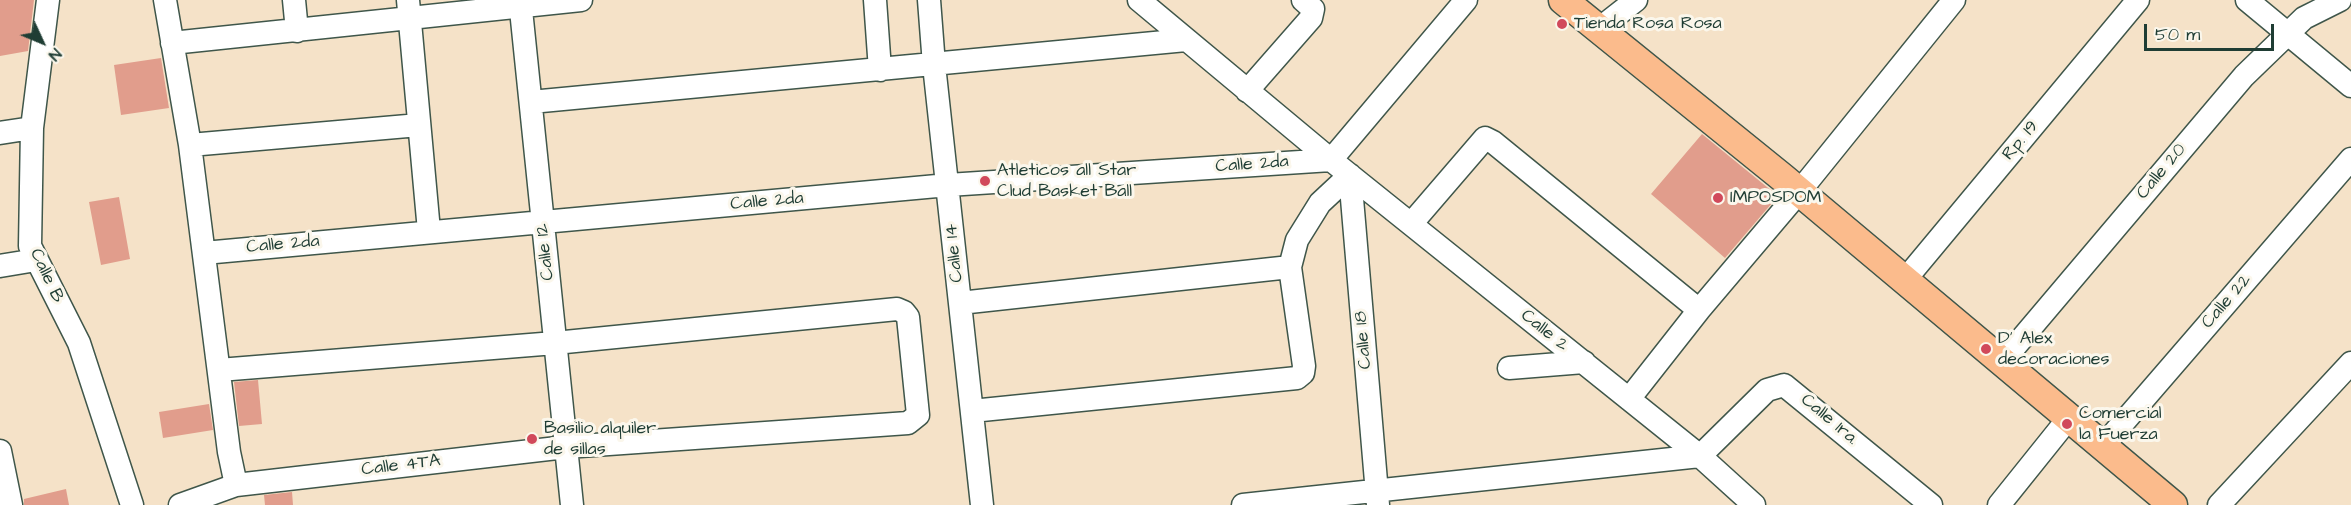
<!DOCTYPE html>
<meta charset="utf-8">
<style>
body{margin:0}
#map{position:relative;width:2351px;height:505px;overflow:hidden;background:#f5e2c8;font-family:"Architects Daughter",sans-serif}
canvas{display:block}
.north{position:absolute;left:12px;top:12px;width:60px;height:60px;-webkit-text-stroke:4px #fbf7ec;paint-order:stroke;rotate:134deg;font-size:16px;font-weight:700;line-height:24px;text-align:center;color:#1f3d34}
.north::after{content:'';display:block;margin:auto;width:21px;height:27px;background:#1f3d34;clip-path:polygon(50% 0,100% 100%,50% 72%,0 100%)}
.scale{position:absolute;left:2144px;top:24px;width:130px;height:27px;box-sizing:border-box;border:3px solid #1f3d34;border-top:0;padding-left:8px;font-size:18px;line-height:21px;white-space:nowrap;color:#1f3d34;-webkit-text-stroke:4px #fbf7ec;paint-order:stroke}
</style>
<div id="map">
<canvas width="2351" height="505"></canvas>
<div class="north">N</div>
<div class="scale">50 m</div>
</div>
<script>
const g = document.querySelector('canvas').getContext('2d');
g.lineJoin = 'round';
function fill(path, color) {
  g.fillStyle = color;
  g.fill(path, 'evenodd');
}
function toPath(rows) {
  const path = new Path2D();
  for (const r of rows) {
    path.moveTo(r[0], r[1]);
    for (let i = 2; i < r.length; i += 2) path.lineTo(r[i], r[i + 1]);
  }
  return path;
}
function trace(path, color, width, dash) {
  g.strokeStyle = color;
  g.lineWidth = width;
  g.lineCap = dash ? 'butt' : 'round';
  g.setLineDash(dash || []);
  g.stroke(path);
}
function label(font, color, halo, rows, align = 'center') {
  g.font = font + ' "Architects Daughter",sans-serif';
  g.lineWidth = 6;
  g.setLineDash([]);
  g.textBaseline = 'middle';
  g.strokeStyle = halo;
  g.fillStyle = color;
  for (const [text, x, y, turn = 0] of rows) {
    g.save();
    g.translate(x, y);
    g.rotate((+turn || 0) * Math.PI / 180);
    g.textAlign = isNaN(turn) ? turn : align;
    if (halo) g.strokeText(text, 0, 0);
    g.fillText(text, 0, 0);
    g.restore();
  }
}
const building = toPath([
 [0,0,34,0,28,51,0,56],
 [161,58,169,108,121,115,114,65],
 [1702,134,1778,196,1725,258,1651,194],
 [119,197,130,259,101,265,89,202],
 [258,380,262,424,239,426,234,382],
 [209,404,213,430,163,438,159,412],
 [66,489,69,505,24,505,24,499],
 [292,492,293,505,265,505,264,495]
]);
const minor = toPath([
 [48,0,32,128,30,246,79,343,132,505],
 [165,0,190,145,229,452,236,485],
 [294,0,297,31],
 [408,0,429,231],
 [520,0,572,505],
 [875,0,880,70],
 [929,0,934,65,982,505],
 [1139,0,1331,160,1700,456,1754,505],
 [2247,0,2351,86],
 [1599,29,1636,0],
 [172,43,581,0],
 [1247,91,1311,18,1313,9,1303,0],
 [531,102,1186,40],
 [0,133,32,128],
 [190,145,419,125],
 [1331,160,1466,0],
 [1350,175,1378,505],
 [1411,224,1485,138,1493,142,1699,310],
 [204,253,948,185,1331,160],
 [0,266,36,260],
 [1904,281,2138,0],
 [960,303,1290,267],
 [2001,363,2244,76,2304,18,2340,0],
 [1509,368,1584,362],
 [1629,399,1699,310,1799,192,1954,0],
 [972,411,1297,378,1303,373,1304,366,1290,267,1297,240,1320,203,1350,175],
 [2103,446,2351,159],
 [0,451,11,505],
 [180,505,236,485,566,447,908,423,918,415,908,317,904,312,897,309,555,343,219,370],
 [1243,505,1700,456,1767,390,1784,385,1931,505],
 [1999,505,2068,419],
 [2219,505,2351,363]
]);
const major = toPath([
 [1563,0,1783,178,2173,505]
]);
const markers = [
 [1562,24,6,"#d1495b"],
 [985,181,6,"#d1495b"],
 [1718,198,6,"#d1495b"],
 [1986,349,6,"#d1495b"],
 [2067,424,6,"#d1495b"],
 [532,439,6,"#d1495b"]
];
const poiNames = [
 ["Tienda Rosa Rosa",1574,24],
 ["Atleticos all Star",997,171],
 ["Clud Basket Ball",997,192],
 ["IMPOSDOM",1730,198],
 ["D’ Alex",1998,339],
 ["decoraciones",1998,360],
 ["Comercial",2079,414],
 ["la Fuerza",2079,435],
 ["Basilio alquiler",544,429],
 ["de sillas",544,450]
];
const streetNames = [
 ["Rp. 19",2021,141,-50],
 ["Calle 2da",1252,165,-4],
 ["Calle 20",2162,172,-50],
 ["Calle 2da",767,202,-5],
 ["Calle 2da",283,245,-5],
 ["Calle 12",546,252,-96],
 ["Calle 14",955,253,-96],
 ["Calle B",46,276,65],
 ["Calle 22",2227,302,-49],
 ["Calle 2",1544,331,39],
 ["Calle 18",1364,340,-95],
 ["Calle 1ra.",1829,420,40],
 ["Calle 4TA",401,466,-7]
];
fill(building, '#e19d8c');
trace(minor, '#3f564a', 25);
trace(major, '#3f564a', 31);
trace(minor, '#fff', 22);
trace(major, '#fbbb8c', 28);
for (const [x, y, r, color] of markers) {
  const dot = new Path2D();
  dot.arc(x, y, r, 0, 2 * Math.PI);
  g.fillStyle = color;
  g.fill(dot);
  trace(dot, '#fbf7ec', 2);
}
label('18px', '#1f3d34', '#fbf7ec', poiNames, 'left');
label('18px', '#1f3d34', '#fbf7ec', streetNames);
</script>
